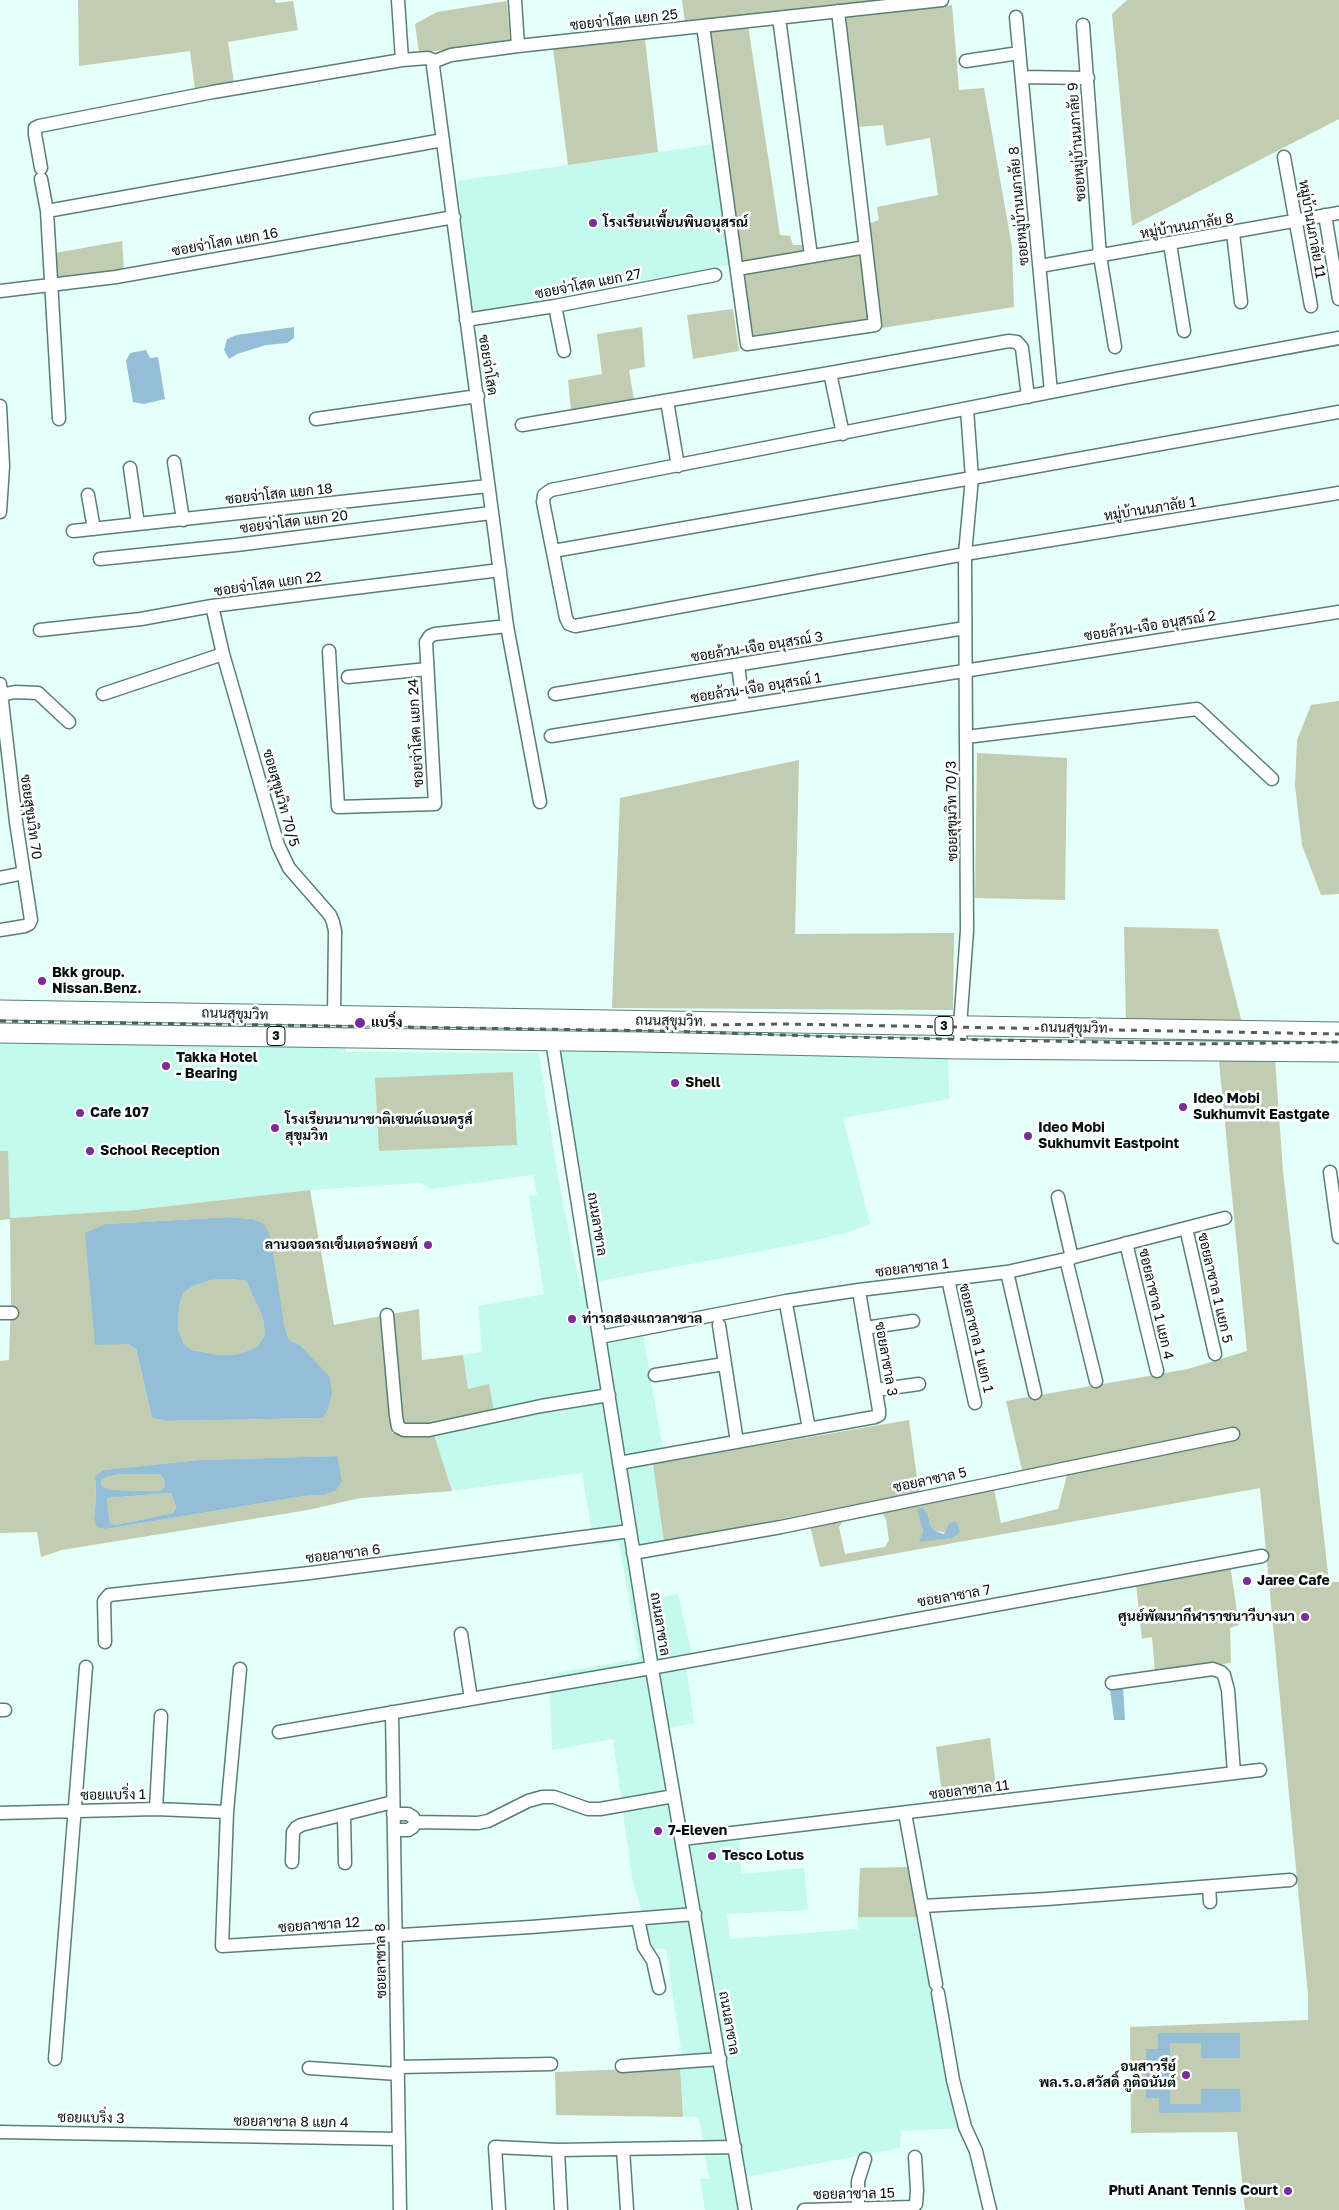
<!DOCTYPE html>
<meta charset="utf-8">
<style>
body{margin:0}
canvas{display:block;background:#e5fff9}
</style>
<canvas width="1339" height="2210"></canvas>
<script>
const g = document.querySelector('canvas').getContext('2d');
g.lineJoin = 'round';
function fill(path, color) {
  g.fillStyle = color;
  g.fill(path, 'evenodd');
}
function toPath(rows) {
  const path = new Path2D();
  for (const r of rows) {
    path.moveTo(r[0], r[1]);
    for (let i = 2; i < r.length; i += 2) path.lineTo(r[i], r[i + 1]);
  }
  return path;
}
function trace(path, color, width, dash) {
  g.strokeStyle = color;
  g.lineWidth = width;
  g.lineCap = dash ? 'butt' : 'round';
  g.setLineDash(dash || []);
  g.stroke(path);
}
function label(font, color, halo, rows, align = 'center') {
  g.font = font + ' "Golos Text",Sarabun,sans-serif';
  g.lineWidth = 5;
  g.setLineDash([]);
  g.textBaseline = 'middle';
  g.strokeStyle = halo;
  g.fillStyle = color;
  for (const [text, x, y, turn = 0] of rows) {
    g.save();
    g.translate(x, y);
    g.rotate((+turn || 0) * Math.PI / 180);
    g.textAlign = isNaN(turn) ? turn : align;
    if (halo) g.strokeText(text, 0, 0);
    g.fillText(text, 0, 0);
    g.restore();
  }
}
const built = toPath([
 [714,144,729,265,472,312,457,181],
 [0,1040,345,1046,346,1052,539,1053,557,1171,580,1287,594,1282,559,1049,948,1055,949,1099,843,1118,870,1224,843,1234,798,1244,595,1282,604,1342,643,1335,663,1450,652,1453,664,1542,637,1548,645,1600,678,1594,692,1654,686,1665,694,1723,668,1728,679,1803,689,1843,739,1837,741,1874,804,1868,808,1910,727,1914,730,1939,858,1929,858,1917,917,1917,960,2128,901,2131,900,2148,746,2177,751,2210,705,2210,700,2179,709,2179,699,2117,683,2117,680,2067,682,2056,666,1949,653,1949,632,1878,613,1739,552,1750,550,1693,556,1673,639,1659,619,1542,594,1545,582,1473,452,1491,430,1424,489,1385,468,1389,463,1355,482,1352,478,1306,544,1294,529,1196,537,1195,533,1175,430,1189,420,1183,310,1190,135,1210,10,1218,8,1151,0,1151]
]);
const green = toPath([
 [78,0,275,0,276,3,293,1,298,30,228,42,234,83,195,90,190,51,79,66],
 [682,0,896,0,685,23],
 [1127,0,1339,0,1339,119,1132,226,1112,14],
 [507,1,510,42,419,53,415,24,437,12],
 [952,5,959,90,984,88,1012,247,1014,307,882,328,868,224,879,220,877,207,938,195,930,138,886,146,883,125,857,127,845,18],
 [748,25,780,235,790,236,793,245,804,245,807,253,739,265,709,31],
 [645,40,658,152,568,165,553,48],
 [122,241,124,271,57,281,55,253],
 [863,253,871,322,750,339,742,275],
 [733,309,739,351,693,359,687,315],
 [642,327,645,367,629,370,634,400,571,410,568,380,602,374,597,334],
 [1339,701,1339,894,1321,895,1302,845,1295,786,1297,740,1311,705],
 [977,753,1067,758,1065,900,975,898],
 [799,760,795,934,954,933,953,1010,612,1008,620,798],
 [1124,927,1218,929,1243,1027,1126,1023],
 [1275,1059,1283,1171,1329,1582,1339,1582,1339,2210,1245,2210,1237,2132,1131,2133,1130,2027,1308,2020,1308,1995,1260,1488,820,1567,810,1526,994,1489,1001,1523,1058,1509,1067,1475,1149,1457,1149,1445,1022,1470,1006,1401,1188,1369,1247,1351,1219,1061],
 [883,1514,886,1520,889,1540,885,1547,845,1554,839,1527,842,1522],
 [928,1514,930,1525,935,1531,957,1534,953,1538,920,1541,923,1531,921,1521],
 [513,1072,517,1145,379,1151,375,1078],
 [0,1151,8,1151,10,1218,135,1210,310,1190,334,1325,381,1316,392,1433,433,1432,452,1491,360,1498,308,1510,62,1550,41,1557,37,1532,0,1533,0,1361,9,1360,11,1300,10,1219,0,1220],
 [229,1217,252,1219,263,1223,284,1325,289,1340,300,1345,329,1377,323,1418,166,1421,152,1418,136,1349,128,1344,106,1224],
 [337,1456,324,1495,304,1496,106,1529,94,1518,96,1498,95,1476,103,1470,199,1460],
 [232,1279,246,1281,263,1318,265,1335,257,1347,239,1354,219,1355,192,1350,184,1344,178,1330,179,1307,183,1293,193,1286,210,1280],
 [419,1309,422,1360,463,1355,468,1389,489,1384,494,1412,430,1424,404,1425,400,1420,392,1314],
 [909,1420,919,1492,664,1542,653,1464],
 [120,1474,160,1474,164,1480,165,1487,159,1491,112,1490,102,1488,101,1480,106,1477],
 [171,1493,176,1507,173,1513,115,1525,110,1525,107,1498],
 [1230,1565,1239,1625,1230,1628,1231,1663,1155,1672,1152,1637,1142,1639,1136,1584],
 [990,1738,997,1795,943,1802,936,1747],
 [908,1867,917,1917,858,1917,860,1868],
 [680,2067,683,2117,556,2115,555,2072]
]);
const water = toPath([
 [294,327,294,338,287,343,266,345,237,354,229,359,224,350,227,339,237,335],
 [146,350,150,358,158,357,165,399,144,404,133,402,126,361,130,353],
 [229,1217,252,1219,263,1223,267,1230,271,1239,284,1325,289,1340,300,1345,329,1376,332,1392,328,1409,323,1418,166,1421,152,1418,136,1349,128,1344,95,1345,85,1233,106,1224],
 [232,1279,246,1281,263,1318,265,1335,257,1347,239,1354,219,1355,192,1350,184,1344,178,1330,179,1307,183,1293,193,1286,210,1280],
 [337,1456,342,1481,336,1490,324,1495,304,1496,106,1529,97,1527,94,1518,96,1498,95,1476,103,1470,199,1460],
 [120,1474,160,1474,164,1480,165,1487,159,1491,112,1490,102,1487,101,1480,106,1477],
 [171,1493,176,1507,173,1513,115,1525,110,1524,107,1498],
 [923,1508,928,1514,930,1525,935,1531,944,1534,949,1524,956,1521,960,1532,953,1538,919,1542,923,1531,917,1509],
 [1123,1686,1125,1720,1114,1720,1110,1689],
 [1158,2033,1240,2033,1240,2058,1201,2058,1201,2043,1170,2043,1170,2104,1201,2104,1201,2089,1240,2089,1241,2112,1159,2113,1159,2098,1146,2098,1146,2049,1158,2049]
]);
const minor = toPath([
 [398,0,402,60],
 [515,0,518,46,451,55,435,61,433,66,507,626,540,802],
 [1016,17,1051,392],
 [779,18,811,256],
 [1083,25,1100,256,1115,347],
 [703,26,747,344,875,325,838,11],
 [518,46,942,0],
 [966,61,1019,53],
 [1022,77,1088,78],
 [1284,157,1311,306],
 [41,168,35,134,35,128,39,126,213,92,402,60,428,58,435,61],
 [41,179,47,211,59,419],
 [47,211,443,140],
 [1325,215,1339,299],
 [1233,233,1241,302],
 [1170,244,1184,331],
 [1040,266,1339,213],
 [737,269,866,247],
 [0,291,116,277,454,217],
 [555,306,564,351],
 [466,320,555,306,715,275],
 [1339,338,1122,378,551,490,544,495,543,502,566,618,569,624,575,626,965,554,1339,493],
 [830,373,843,434],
 [667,401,678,466],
 [0,406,3,466,0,512],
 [316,419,478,396],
 [522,425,830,373,1009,341,1017,342,1022,348,1028,397],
 [174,462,183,520],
 [130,468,138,524],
 [88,495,94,529],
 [73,531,488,486],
 [553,551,972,478,1339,412],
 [100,559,236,545,491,513],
 [212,606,223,654,278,845,289,868,330,915,333,922,335,931,334,1016],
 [40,630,141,619,212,606,322,592,500,570],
 [329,651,338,807,435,804,426,642,430,636,435,634,507,626],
 [738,665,743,705],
 [348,677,427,669],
 [0,684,16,822,31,920,29,924,25,926,0,930],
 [103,694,223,654],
 [555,694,965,628],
 [1,695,15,692,38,693,69,722],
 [551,736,1339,612],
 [966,737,1197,709,1272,779],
 [0,878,24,873],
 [552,1041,653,1675,745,2210],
 [961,1049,960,1026,967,931,965,554,972,478,967,409],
 [1330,1172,1339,1237],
 [1058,1197,1072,1258],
 [1186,1228,1215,1354],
 [1126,1243,1157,1371],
 [1066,1259,1096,1381],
 [1007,1272,1035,1393],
 [948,1279,975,1403],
 [787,1309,809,1429],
 [0,1313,12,1313],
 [387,1315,396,1416,398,1427,404,1430,429,1430,541,1406,609,1395],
 [719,1325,737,1442],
 [865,1328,913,1321],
 [600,1337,786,1301,859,1290,1007,1272,1066,1259,1225,1218],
 [655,1375,724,1364],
 [876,1390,919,1384],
 [619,1463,875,1417,879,1415,879,1410,860,1297],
 [633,1553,781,1527,1233,1434],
 [461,1634,471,1699],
 [105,1642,104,1601,109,1595,310,1573,630,1531],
 [240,1669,227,1812,222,1946,531,1927,695,1914],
 [1112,1683,1213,1669,1221,1672,1224,1675,1228,1690,1234,1773],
 [0,1710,5,1710],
 [392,1712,400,2210],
 [279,1732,651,1668,1262,1556],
 [156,1809,161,1716],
 [0,1813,156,1809,227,1812],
 [905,1813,936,1984],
 [393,1814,408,1814,413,1817,415,1822],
 [344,1815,345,1863],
 [415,1822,478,1823,488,1821,528,1801,542,1797,554,1797,588,1809,600,1809,674,1796],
 [394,1830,408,1830,413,1827,415,1822],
 [682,1839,1260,1770],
 [292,1862,293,1832,296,1828,301,1825,393,1802],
 [1209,1887,1210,1902],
 [923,1906,1047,1899,1290,1880],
 [638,1919,644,1947,653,1961,659,1988],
 [938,1993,953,2080,965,2127,976,2151,990,2210],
 [55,2059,86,1667],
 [622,2066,720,2059],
 [398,2067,551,2064],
 [309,2068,398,2074],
 [0,2132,399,2139],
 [623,2149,627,2210],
 [558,2150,561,2210],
 [858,2209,858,2181,865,2159],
 [499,2210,495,2147,558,2150,735,2147],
 [804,2210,913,2207,916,2204,917,2190,915,2157]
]);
const highway = toPath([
 [0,1010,1339,1032],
 [0,1033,641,1042,961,1049,1339,1052]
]);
const rail = toPath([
 [0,1021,667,1031,840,1037,1202,1044,1339,1042],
 [699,1025,786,1024,1339,1034]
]);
const markers = [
 [593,223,5,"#7c2b9b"],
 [42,981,5,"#7c2b9b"],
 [360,1023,6,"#7c2b9b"],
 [166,1066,5,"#7c2b9b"],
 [675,1083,5,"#7c2b9b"],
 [1183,1107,5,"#7c2b9b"],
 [80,1113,5,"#7c2b9b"],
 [275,1128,5,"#7c2b9b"],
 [1028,1136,5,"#7c2b9b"],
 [90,1151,5,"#7c2b9b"],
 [428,1245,5,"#7c2b9b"],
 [572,1319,5,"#7c2b9b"],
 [1247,1581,5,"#7c2b9b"],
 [1305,1617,5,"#7c2b9b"],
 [658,1831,5,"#7c2b9b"],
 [712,1856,5,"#7c2b9b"],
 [1186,2075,5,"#7c2b9b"],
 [1288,2191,5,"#7c2b9b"]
];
const shields = [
 [944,1026,18],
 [276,1036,18]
];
const shieldNames = [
 ["3",944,1026],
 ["3",276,1036]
];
const streetNames = [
 ["ซอยจ่าโสด แยก 25",624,20,-6],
 ["ซอยหมู่บ้านนภาลัย 9",1077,142,-94],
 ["ซอยหมู่บ้านนภาลัย 8",1019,206,-95],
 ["หมู่บ้านนภาลัย 8",1187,226,-10],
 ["หมู่บ้านนภาลัย 11",1312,229,80],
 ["ซอยจ่าโสด แยก 16",225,242,-10],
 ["ซอยจ่าโสด แยก 27",588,284,-11],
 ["ซอยจ่าโสด",488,365,81],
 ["ซอยจ่าโสด แยก 18",279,494,-6],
 ["หมู่บ้านนภาลัย 1",1150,509,-9],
 ["ซอยจ่าโสด แยก 20",294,522,-7],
 ["ซอยจ่าโสด แยก 22",268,584,-8],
 ["ซอยล้วน-เจือ อนุสรณ์ 2",1150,626,-9],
 ["ซอยล้วน-เจือ อนุสรณ์ 3",757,647,-9],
 ["ซอยล้วน-เจือ อนุสรณ์ 1",756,688,-9],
 ["ซอยจ่าโสด แยก 24",416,733,-93],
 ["ซอยสุขุมวิท 70/5",281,798,74],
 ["ซอยสุขุมวิท 70/3",952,811,-91],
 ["ซอยสุขุมวิท 70",31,817,82],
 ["ถนนสุขุมวิท",235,1014,2],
 ["ถนนสุขุมวิท",669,1021,1],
 ["ถนนสุขุมวิท",1074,1028,1],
 ["ถนนลาซาล",597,1224,81],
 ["ซอยลาซาล 1",912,1268,-7],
 ["ซอยลาซาล 1 แยก 5",1215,1288,77],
 ["ซอยลาซาล 1 แยก 4",1156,1304,77],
 ["ซอยลาซาล 1 แยก 1",976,1338,77],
 ["ซอยลาซาล 3",886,1359,80],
 ["ซอยลาซาล 5",930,1480,-12],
 ["ซอยลาซาล 6",343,1554,-7],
 ["ซอยลาซาล 7",954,1596,-10],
 ["ถนนลาซาล",660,1624,81],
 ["ซอยลาซาล 11",969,1790,-7],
 ["ซอยแบริ่ง 1",113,1795,-1],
 ["ซอยลาซาล 12",319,1925,-4],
 ["ซอยลาซาล 8",381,1961,-91],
 ["ถนนลาซาล",729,2023,80],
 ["ซอยแบริ่ง 3",91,2118,1],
 ["ซอยลาซาล 8 แยก 4",291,2122,1],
 ["ซอยลาซาล 15",854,2194,-1]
];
const poiNames = [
 ["โรงเรียนเพี้ยนพินอนุสรณ์",603,223],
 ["Bkk group.",52,973],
 ["Nissan.Benz.",52,989],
 ["แบริ่ง",371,1023],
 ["Takka Hotel",176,1058],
 ["- Bearing",176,1074],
 ["Shell",685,1083],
 ["Ideo Mobi",1193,1099],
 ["Sukhumvit Eastgate",1193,1115],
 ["Cafe 107",90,1113],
 ["โรงเรียนนานาชาติเซนต์แอนดรูส์",285,1120],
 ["สุขุมวิท",285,1136],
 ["Ideo Mobi",1038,1128],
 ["Sukhumvit Eastpoint",1038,1144],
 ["School Reception",100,1151],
 ["ลานจอดรถเซ็นเตอร์พอยท์",418,1245,"right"],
 ["ท่ารถสองแถวลาซาล",582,1319],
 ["Jaree Cafe",1257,1581],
 ["ศูนย์พัฒนากีฬาราชนาวีบางนา",1295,1617,"right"],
 ["7-Eleven",668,1831],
 ["Tesco Lotus",722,1856],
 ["อนุสาวรีย์",1176,2067,"right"],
 ["พล.ร.อ.สวัสดิ์ ภูติอนันต์",1176,2083,"right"],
 ["Phuti Anant Tennis Court",1278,2191,"right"]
];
fill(built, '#c4faee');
fill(green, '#c1ccb1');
fill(water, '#94bed6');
trace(minor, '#577f76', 15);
trace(highway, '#577f76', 21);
trace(minor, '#fff', 12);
trace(highway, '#fff', 19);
trace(rail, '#4f615d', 3, [6, 6]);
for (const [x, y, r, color] of markers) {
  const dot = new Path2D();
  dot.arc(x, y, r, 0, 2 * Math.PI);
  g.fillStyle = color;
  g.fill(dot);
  trace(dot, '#fff', 2);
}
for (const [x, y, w] of shields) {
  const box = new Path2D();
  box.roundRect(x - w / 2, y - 9.5, w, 19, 4);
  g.fillStyle = '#fff';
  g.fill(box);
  trace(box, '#03110e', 1);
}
label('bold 12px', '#03110e', null, shieldNames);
label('14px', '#03110e', '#fff', streetNames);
label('bold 14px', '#03110e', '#fff', poiNames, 'left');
</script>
